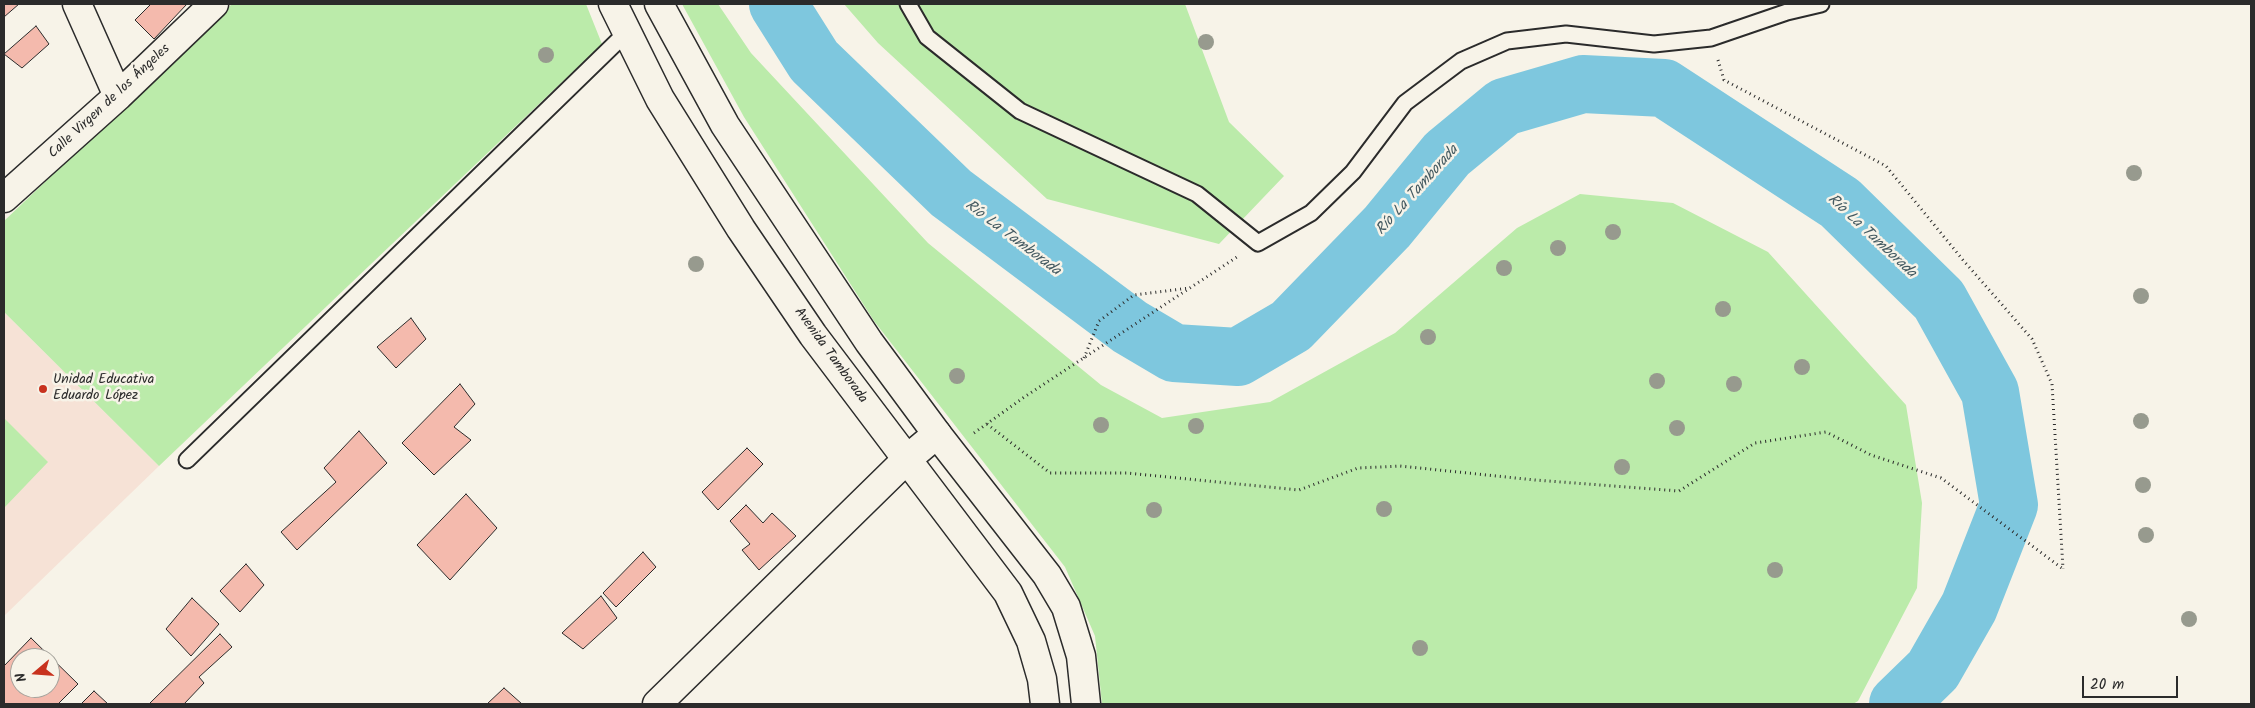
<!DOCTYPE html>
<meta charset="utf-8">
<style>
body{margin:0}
#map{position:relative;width:2255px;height:708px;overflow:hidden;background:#f7f3e8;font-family:Kalam,sans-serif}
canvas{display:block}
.frame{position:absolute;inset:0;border:5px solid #2b2b2b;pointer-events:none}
.north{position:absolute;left:10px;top:648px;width:50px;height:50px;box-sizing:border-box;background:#f7f3e8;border:1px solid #a5a39c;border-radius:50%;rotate:252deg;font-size:14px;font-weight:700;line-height:20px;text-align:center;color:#2b2b2b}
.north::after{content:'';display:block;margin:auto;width:18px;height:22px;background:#c8321e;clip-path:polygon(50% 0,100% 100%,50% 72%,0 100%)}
.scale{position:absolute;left:2082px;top:676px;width:96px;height:22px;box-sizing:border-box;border:2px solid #2b2b2b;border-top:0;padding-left:6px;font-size:15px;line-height:18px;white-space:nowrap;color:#2b2b2b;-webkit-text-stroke:4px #f7f3e8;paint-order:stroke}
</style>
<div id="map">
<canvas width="2255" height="708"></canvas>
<div class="frame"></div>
<div class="north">N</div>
<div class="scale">20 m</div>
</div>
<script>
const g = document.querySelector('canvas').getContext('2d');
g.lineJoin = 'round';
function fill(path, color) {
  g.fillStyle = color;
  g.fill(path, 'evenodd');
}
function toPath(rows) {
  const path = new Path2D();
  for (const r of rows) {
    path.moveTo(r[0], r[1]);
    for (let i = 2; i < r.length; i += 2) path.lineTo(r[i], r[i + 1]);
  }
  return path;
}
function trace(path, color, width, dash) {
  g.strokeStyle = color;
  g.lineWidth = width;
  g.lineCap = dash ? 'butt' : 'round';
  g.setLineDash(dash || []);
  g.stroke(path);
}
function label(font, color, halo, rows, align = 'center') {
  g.font = font + ' Kalam,sans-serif';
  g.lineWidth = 5;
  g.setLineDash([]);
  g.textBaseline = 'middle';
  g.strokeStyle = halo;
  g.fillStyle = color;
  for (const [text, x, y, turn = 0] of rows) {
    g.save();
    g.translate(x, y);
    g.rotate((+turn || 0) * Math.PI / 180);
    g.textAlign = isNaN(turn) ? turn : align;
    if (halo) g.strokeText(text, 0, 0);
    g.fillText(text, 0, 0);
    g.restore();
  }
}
const built = toPath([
 [4,312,159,466,4,616]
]);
const green = toPath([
 [232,4,586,4,602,44,159,466,4,312,4,221],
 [682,4,718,4,751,53,928,243,1101,385,1162,418,1270,402,1395,333,1517,228,1580,194,1673,203,1768,252,1906,405,1922,503,1917,588,1858,701,1853,704,1102,704,1095,636,1065,567,874,321,744,117],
 [844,4,1185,4,1229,122,1284,176,1219,244,1047,199,878,43],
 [4,418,48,462,4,508]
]);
const river = toPath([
 [778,4,814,61,951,193,1130,327,1174,353,1238,357,1291,326,1387,227,1447,154,1504,107,1583,84,1664,88,1840,203,1939,300,1990,392,2009,505,1969,607,1933,670,1898,704]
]);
const building = toPath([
 [4,4,19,4,4,17,4,4],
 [151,4,187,4,154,39,135,20,151,4],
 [36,26,49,44,22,68,4,54,36,26],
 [411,318,426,339,396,368,377,347,411,318],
 [460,384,475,404,454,427,471,440,434,475,402,443,460,384],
 [359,431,387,463,297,550,281,532,336,482,324,468,359,431],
 [747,448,763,464,718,510,702,492,747,448],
 [466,494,497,528,450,580,417,545,466,494],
 [746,505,763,523,772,513,796,536,759,570,742,550,750,544,730,521,746,505],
 [643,552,656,567,616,607,603,593,643,552],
 [246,564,264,585,240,612,220,591,246,564],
 [601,596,617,618,583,649,562,633,601,596],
 [192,598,219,624,191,656,166,629,192,598],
 [220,634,232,647,199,677,204,683,184,704,149,704,220,634],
 [31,638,78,684,58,704,4,704,4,666,31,638],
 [20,658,50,658,50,688,20,688,20,658],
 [504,688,522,704,487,704,504,688],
 [94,691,108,704,81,704,94,691]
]);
const path = toPath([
 [1718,60,1724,80,1886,166,1963,260,2032,339,2052,384,2063,569],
 [1084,358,1099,321,1134,295,1189,288],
 [987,424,1050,473,1127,473,1299,490,1358,468,1400,466,1535,480,1679,491,1755,443,1826,432,1871,455,1941,478,2063,569],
 [974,433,1023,398,1237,257]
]);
const lane = toPath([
 [908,4,927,37,1020,111,1197,194,1258,243,1311,213,1353,172,1405,103,1461,61,1507,41,1566,34,1654,44,1711,38,1787,12,1821,4],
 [187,460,627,32]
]);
const street = toPath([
 [77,4,118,96],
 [4,198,118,96,214,4],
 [657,704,906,460,937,434]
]);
const primary = toPath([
 [613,4,660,99,741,229,813,335,1008,593,1031,641,1042,679,1045,704],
 [659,4,725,125,869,342,937,434,1047,575,1066,607,1081,656,1086,704]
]);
const trees = [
 [1206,42],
 [546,55],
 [2134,173],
 [1613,232],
 [1558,248],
 [696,264],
 [1504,268],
 [2141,296],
 [1723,309],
 [1428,337],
 [1802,367],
 [957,376],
 [1657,381],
 [1734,384],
 [2141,421],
 [1101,425],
 [1196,426],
 [1677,428],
 [1622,467],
 [2143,485],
 [1384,509],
 [1154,510],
 [2146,535],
 [1775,570],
 [2189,619],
 [1420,648]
];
const markers = [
 [43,389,5,"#c8321e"]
];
const streetNames = [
 ["Calle Virgen de los Ángeles",110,102,-43],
 ["Avenida Tamborada",830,356,54]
];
const poiNames = [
 ["Unidad Educativa",53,381],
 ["Eduardo López",53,397]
];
const waterNames = [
 ["Río La Tamborada",1418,191,-48],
 ["Río La Tamborada",1871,237,43],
 ["Río La Tamborada",1012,239,37]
];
fill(built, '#f6e2d6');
fill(green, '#bbebaa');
trace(river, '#7ec7de', 58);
fill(building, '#f4baad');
trace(building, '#2b2b2b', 1);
trace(lane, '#2b2b2b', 19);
trace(street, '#2b2b2b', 31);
trace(primary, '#2b2b2b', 31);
trace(path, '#2b2b2b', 3, [1, 4]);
trace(lane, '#f7f3e8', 15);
trace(street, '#f7f3e8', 28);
trace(primary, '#f7f3e8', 28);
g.fillStyle = '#979a8e';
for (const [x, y] of trees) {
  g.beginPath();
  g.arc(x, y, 8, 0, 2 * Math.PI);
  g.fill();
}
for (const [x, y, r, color] of markers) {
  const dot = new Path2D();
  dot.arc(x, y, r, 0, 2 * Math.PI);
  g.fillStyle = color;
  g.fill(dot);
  trace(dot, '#f7f3e8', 2);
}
label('14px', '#2b2b2b', '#f7f3e8', streetNames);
label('14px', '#2b2b2b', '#f7f3e8', poiNames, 'left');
label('italic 15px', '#445a61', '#f7f3e8', waterNames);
</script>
